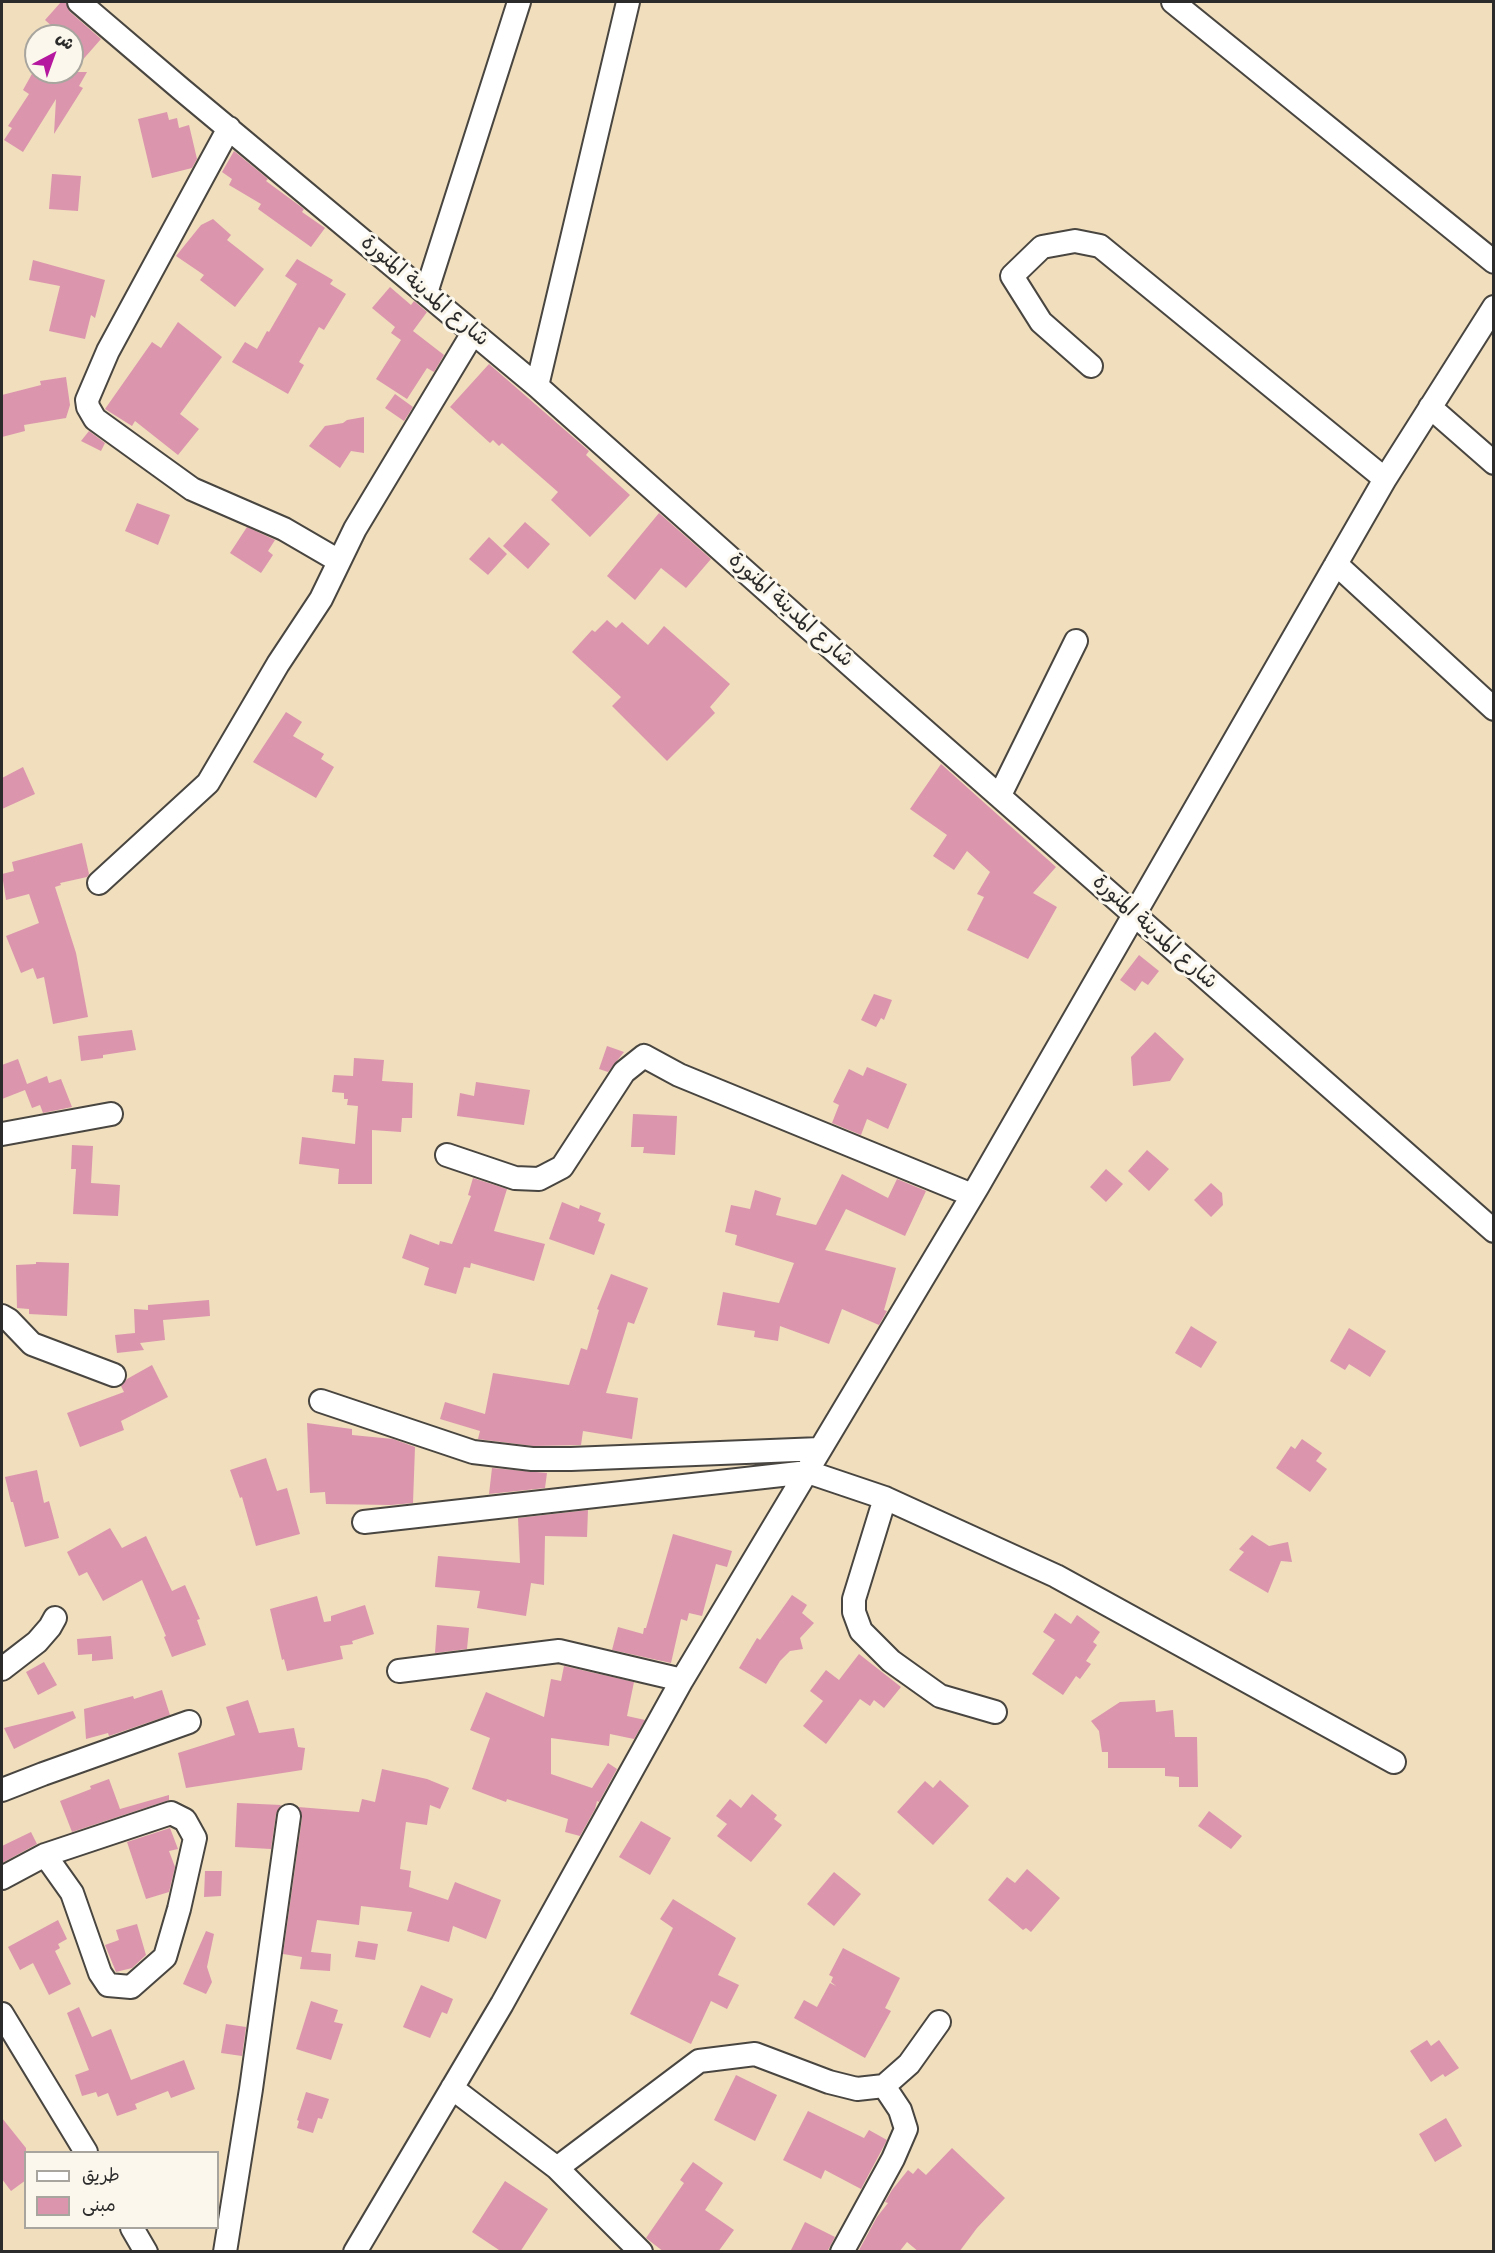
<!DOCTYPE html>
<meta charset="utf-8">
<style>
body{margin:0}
#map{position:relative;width:1495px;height:2253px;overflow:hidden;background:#f0debd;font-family:Mynerve,"Playpen Sans Arabic",sans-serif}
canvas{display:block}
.frame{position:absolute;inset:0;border:3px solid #2b2b2b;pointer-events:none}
.legend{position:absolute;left:24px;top:2151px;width:195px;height:78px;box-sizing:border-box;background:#fbf7ec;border:2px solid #a8a59f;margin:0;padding:8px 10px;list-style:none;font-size:18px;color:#2b2b2b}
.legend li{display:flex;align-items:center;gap:12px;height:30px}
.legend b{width:30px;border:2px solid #a8a59f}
.north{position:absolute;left:24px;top:24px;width:60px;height:60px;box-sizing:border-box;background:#fbf7ec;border:2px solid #a8a59f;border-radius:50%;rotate:41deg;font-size:16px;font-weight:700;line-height:24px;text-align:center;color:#2b2b2b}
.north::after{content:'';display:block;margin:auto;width:21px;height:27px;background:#b5179e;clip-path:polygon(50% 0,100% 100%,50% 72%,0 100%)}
</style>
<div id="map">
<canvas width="1495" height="2253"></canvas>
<div class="frame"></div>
<ul class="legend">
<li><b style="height:8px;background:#fff"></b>طريق</li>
<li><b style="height:16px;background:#db95ad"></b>مبنى</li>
</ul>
<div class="north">ش</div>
</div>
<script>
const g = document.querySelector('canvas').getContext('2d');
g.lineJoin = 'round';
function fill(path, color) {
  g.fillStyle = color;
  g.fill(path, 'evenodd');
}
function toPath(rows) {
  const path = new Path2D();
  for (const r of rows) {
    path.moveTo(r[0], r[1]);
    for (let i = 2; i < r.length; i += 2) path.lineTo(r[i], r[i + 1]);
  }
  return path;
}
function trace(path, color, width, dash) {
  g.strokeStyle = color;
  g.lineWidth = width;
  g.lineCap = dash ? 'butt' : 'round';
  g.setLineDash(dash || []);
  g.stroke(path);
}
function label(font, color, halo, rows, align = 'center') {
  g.font = font + ' Mynerve,"Playpen Sans Arabic",sans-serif';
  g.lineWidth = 6;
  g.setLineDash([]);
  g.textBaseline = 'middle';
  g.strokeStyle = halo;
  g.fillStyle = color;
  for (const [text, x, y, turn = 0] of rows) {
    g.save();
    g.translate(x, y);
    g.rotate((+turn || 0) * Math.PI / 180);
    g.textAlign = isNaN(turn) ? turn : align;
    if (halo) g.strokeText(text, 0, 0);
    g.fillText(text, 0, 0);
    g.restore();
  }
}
const building = toPath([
 [61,2,66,2,70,12,101,39,72,72,72,36,63,36,45,20],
 [33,72,87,72,79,86,83,88,54,134,56,99,23,152,4,140,12,128,8,126,29,94,23,90],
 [167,112,169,120,177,118,179,128,189,125,197,159,192,168,152,178,138,119],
 [234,151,268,179,266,181,304,209,302,212,325,228,311,247,258,209,261,204,229,185,232,179,222,172],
 [52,174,81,176,78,211,49,209],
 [213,219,231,235,227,240,264,269,235,307,200,280,204,275,176,256,201,225],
 [297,259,333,280,330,284,346,294,324,330,319,327,299,362,304,365,288,394,232,362,245,342,257,349,267,331,269,332,297,284,285,276],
 [33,260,105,280,95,318,91,315,85,339,49,331,60,286,29,280],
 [390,287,411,305,414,301,427,312,413,331,444,355,434,372,427,368,407,399,376,379,401,340,391,333,395,327,372,308],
 [178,322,222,357,180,414,199,429,178,455,135,421,132,426,105,409,152,342,161,348],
 [489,364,589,451,586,455,630,495,590,537,551,500,558,492,502,443,499,446,493,440,490,443,450,407],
 [66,377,70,405,66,418,24,425,25,431,2,437,2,395,41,385,40,381],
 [395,394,413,407,404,421,385,408],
 [364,417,364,453,351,451,340,468,309,446,325,426,343,423,347,420],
 [89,431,105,443,101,451,81,441],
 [137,503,170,515,158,545,125,531],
 [659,513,711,559,686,588,661,568,635,600,607,576],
 [525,522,550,544,528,569,503,546],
 [247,527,275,540,268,551,273,555,261,573,230,553],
 [489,537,507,554,488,575,469,559],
 [607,620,616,628,622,622,648,645,664,626,730,684,710,707,715,713,667,761,612,706,621,697,572,652,592,630,595,632],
 [286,712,302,722,293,736,324,754,321,759,334,767,316,798,253,762],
 [941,764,1056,867,1033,893,1057,907,1028,959,967,930,984,897,977,894,990,872,967,851,954,870,933,856,947,835,910,809],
 [23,767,35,794,2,809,2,778],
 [82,843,89,874,87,877,60,883,61,885,55,887,76,953,88,1017,53,1024,44,977,37,979,33,968,21,973,6,936,39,923,29,894,6,900,2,874,14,871,12,862],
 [1139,955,1159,971,1148,985,1142,981,1135,991,1120,980],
 [874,994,892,1000,884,1020,881,1018,876,1027,861,1020],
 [132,1030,136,1050,103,1055,103,1058,81,1061,78,1036],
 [1155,1032,1184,1059,1170,1081,1133,1086,1131,1057],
 [607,1046,624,1052,608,1072,599,1069],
 [354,1058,384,1060,382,1081,413,1083,412,1118,402,1118,401,1132,372,1130,372,1184,338,1184,339,1169,299,1164,302,1137,355,1144,358,1106,347,1105,348,1099,344,1099,344,1093,332,1092,334,1075,353,1076],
 [18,1059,27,1084,47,1076,49,1083,61,1079,72,1107,43,1113,40,1105,32,1108,25,1090,2,1099,2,1065],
 [867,1067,907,1084,888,1129,867,1119,861,1135,832,1123,839,1105,833,1102,849,1069,863,1076],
 [476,1082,530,1090,524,1125,457,1116,460,1093,474,1096],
 [633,1114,677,1116,675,1155,643,1153,644,1147,631,1147],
 [72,1145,93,1146,91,1183,120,1185,118,1216,73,1214,76,1169,71,1169],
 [1147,1150,1169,1169,1149,1191,1128,1171],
 [1106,1169,1123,1184,1106,1202,1090,1187],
 [842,1174,888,1198,897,1179,926,1191,905,1236,846,1209,825,1250,896,1268,884,1310,887,1311,879,1325,842,1309,829,1344,780,1326,778,1341,754,1337,755,1331,717,1325,723,1292,779,1303,794,1263,735,1245,737,1235,725,1232,731,1205,750,1209,755,1190,781,1198,776,1215,816,1225],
 [473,1178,507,1189,494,1231,545,1244,534,1281,471,1263,470,1268,464,1267,456,1294,424,1285,429,1268,402,1258,410,1234,439,1245,440,1241,452,1244,471,1196,468,1195],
 [1211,1183,1222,1193,1223,1205,1211,1217,1194,1200],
 [562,1202,579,1209,580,1205,601,1213,598,1221,605,1224,594,1255,549,1239],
 [36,1262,69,1263,67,1316,29,1314,29,1309,17,1308,16,1265,36,1264],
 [611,1274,648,1288,634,1324,628,1322,606,1393,638,1398,632,1439,583,1431,581,1445,533,1446,478,1439,480,1431,440,1419,445,1402,485,1414,493,1373,569,1385,581,1348,587,1350,599,1310,597,1309],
 [209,1300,210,1316,163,1320,165,1340,140,1343,144,1350,117,1353,115,1335,135,1333,134,1309,148,1310,148,1305],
 [1191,1326,1217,1342,1201,1368,1175,1353],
 [1349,1328,1386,1351,1370,1377,1349,1364,1345,1370,1330,1361],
 [152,1365,168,1397,121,1421,124,1430,80,1447,67,1413,124,1392,121,1386,127,1379],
 [307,1423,352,1429,352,1435,393,1439,415,1447,413,1503,391,1505,326,1504,325,1492,310,1493],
 [1302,1439,1322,1453,1316,1461,1327,1469,1310,1492,1276,1468,1291,1446,1295,1449],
 [266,1458,277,1491,287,1488,300,1534,256,1546,242,1497,240,1498,230,1470],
 [492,1468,547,1473,545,1488,489,1494],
 [37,1470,44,1503,49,1501,59,1538,25,1547,13,1502,11,1502,5,1477],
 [588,1510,587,1537,545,1536,544,1585,531,1583,526,1616,477,1608,480,1591,435,1587,438,1556,520,1563,518,1518],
 [110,1528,122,1548,146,1536,172,1591,185,1585,200,1619,197,1620,206,1645,172,1657,164,1637,166,1636,142,1580,103,1601,87,1572,79,1576,67,1552],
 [673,1534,732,1551,727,1567,716,1564,702,1616,689,1613,687,1621,681,1619,671,1663,612,1650,618,1627,643,1634,644,1628,646,1628],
 [1252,1535,1269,1546,1288,1542,1292,1562,1281,1561,1268,1593,1229,1570,1244,1552,1239,1549],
 [792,1595,807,1605,802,1613,814,1623,800,1638,803,1649,790,1651,780,1661,766,1684,739,1668,757,1638,760,1640],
 [317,1596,324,1622,331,1621,331,1616,365,1605,374,1634,352,1641,353,1644,340,1646,343,1659,287,1671,284,1659,282,1660,270,1609],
 [1055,1613,1071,1624,1077,1615,1100,1632,1093,1642,1097,1645,1086,1661,1091,1664,1080,1679,1076,1676,1063,1695,1032,1674,1055,1640,1043,1632],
 [437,1625,469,1628,467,1649,435,1653],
 [111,1636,113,1659,92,1661,92,1654,78,1655,77,1639],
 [859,1654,901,1687,884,1708,874,1700,870,1706,860,1699,826,1744,803,1726,823,1701,810,1691,826,1670,839,1680],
 [44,1662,57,1685,38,1695,26,1672],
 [564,1666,634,1682,627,1716,645,1720,634,1739,610,1734,609,1746,551,1738,551,1774,592,1788,608,1763,617,1769,599,1802,597,1801,595,1809,580,1836,565,1832,568,1819,507,1799,506,1802,472,1789,490,1738,470,1730,486,1692,544,1717,551,1679,561,1681],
 [162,1690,170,1715,109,1736,108,1733,86,1739,84,1709,133,1696,134,1699],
 [248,1700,259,1733,294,1728,298,1747,305,1748,302,1770,186,1788,178,1753,235,1735,226,1707],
 [1155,1700,1156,1712,1173,1710,1175,1737,1197,1737,1198,1787,1179,1787,1179,1777,1165,1776,1165,1768,1108,1768,1108,1752,1102,1752,1099,1731,1091,1721,1120,1702],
 [73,1711,76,1718,14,1749,4,1728],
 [382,1769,427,1779,449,1788,440,1809,430,1805,427,1825,406,1822,400,1869,411,1871,409,1887,448,1900,455,1882,501,1900,486,1939,453,1926,449,1942,407,1931,412,1912,361,1906,359,1925,317,1920,311,1952,331,1954,330,1971,300,1969,302,1957,283,1954,302,1818,298,1807,359,1812,362,1799,375,1802],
 [109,1779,120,1809,169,1795,169,1800,72,1832,60,1801,91,1789,90,1786],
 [940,1780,969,1806,933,1845,897,1812,925,1781,933,1788],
 [752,1794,777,1815,774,1819,782,1825,751,1862,717,1836,727,1824,716,1816,730,1799,741,1808],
 [237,1803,281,1805,276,1814,271,1849,235,1847],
 [1209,1811,1242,1836,1231,1849,1198,1826],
 [641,1821,671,1838,650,1875,619,1857],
 [170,1828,178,1849,169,1851,175,1867,169,1892,146,1899,127,1842],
 [31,1832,37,1844,2,1863,2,1846],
 [1027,1869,1060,1898,1031,1932,1026,1928,1023,1930,988,1900,1007,1877,1015,1883],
 [205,1871,222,1871,221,1896,204,1897],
 [834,1872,861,1894,834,1926,807,1904],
 [673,1899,736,1938,718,1975,739,1985,727,2009,711,2001,691,2044,630,2014,673,1928,660,1919],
 [58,1920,67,1939,58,1944,60,1948,55,1951,71,1984,49,1995,33,1963,20,1970,8,1947],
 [137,1924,146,1955,132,1968,116,1972,105,1945,119,1940,116,1930],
 [206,1931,214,1934,207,1967,212,1982,206,1994,183,1984],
 [358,1941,378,1944,375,1960,355,1957],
 [843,1948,900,1978,885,2008,891,2011,865,2058,794,2018,804,2000,817,2007,830,1983,836,1986,831,1982,833,1977,829,1975],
 [421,1985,453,1999,447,2014,442,2012,430,2038,403,2027],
 [311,2001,338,2010,334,2022,343,2024,331,2060,296,2049],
 [79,2007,92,2037,111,2029,131,2080,184,2060,195,2089,171,2098,168,2091,135,2104,137,2109,117,2116,108,2093,98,2097,96,2092,82,2096,75,2075,89,2070,67,2013],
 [226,2024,246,2027,242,2056,221,2053],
 [1427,2040,1431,2046,1439,2040,1459,2068,1445,2077,1443,2074,1431,2082,1410,2051],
 [736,2075,777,2095,755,2141,714,2120],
 [306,2092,329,2099,322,2119,318,2118,313,2133,297,2128,299,2121,297,2120],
 [808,2111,864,2138,869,2130,887,2140,861,2189,825,2170,821,2179,783,2160],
 [2,2118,26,2148,26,2180,11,2191,2,2179],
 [1446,2118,1462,2146,1435,2162,1419,2134],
 [952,2148,1005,2198,977,2228,959,2252,919,2252,907,2242,899,2252,858,2252,877,2217,888,2203,885,2202,892,2190,908,2170,913,2174,918,2168,926,2175],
 [693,2162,723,2183,705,2210,734,2230,718,2252,664,2252,646,2238,684,2183,680,2180],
 [505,2181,548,2209,520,2252,502,2252,472,2232],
 [805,2222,835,2237,827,2252,790,2252]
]);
const street = toPath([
 [79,2,181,89,537,386,874,686,1494,1231],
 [1173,2,1494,262],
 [229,128,108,351,87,400,88,407,95,419,192,489,284,529,339,561],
 [426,293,519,2],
 [1091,366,1041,322,1012,276,1042,247,1075,241,1100,246,1385,479],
 [537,386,628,2],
 [1430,407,1494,463],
 [1336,564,1494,709],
 [1000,795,1076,641],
 [99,883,208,783,278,664,321,599,355,529,473,333],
 [2,1134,111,1114],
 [447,1155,515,1178,539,1179,562,1167,624,1072,644,1056,679,1075,972,1195],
 [2,1316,9,1320,32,1344,114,1375],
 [321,1401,473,1452,532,1459,571,1459,820,1449],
 [885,1498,854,1599,854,1612,861,1631,891,1661,940,1696,995,1712],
 [364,1522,808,1472,885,1498,1056,1576,1394,1762],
 [2,1669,37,1642,50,1627,55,1618],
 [399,1671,559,1651,682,1680],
 [2,1790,43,1774,189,1722],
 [2,1878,45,1855,171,1813,185,1820,195,1838,179,1909,165,1957,131,1987,108,1985,100,1973,72,1893,45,1855],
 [2,2014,86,2152],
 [452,2088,557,2168,641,2252],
 [557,2168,699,2061,755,2054,829,2082,857,2089,884,2086,909,2064,939,2022],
 [132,2228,146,2252],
 [225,2252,251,2089,289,1816],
 [355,2252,502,2004,682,1680,978,1186,1385,479,1494,307],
 [842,2252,893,2159,906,2129,900,2110,884,2086]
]);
const streetNames = [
 ["شارع المدينة المنورة",424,292,40],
 ["شارع المدينة المنورة",790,611,42],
 ["شارع المدينة المنورة",1154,933,42]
];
fill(building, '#db95ad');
trace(street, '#494641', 26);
trace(street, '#fff', 22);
label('21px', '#2b2b2b', '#fbf7ec', streetNames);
</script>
